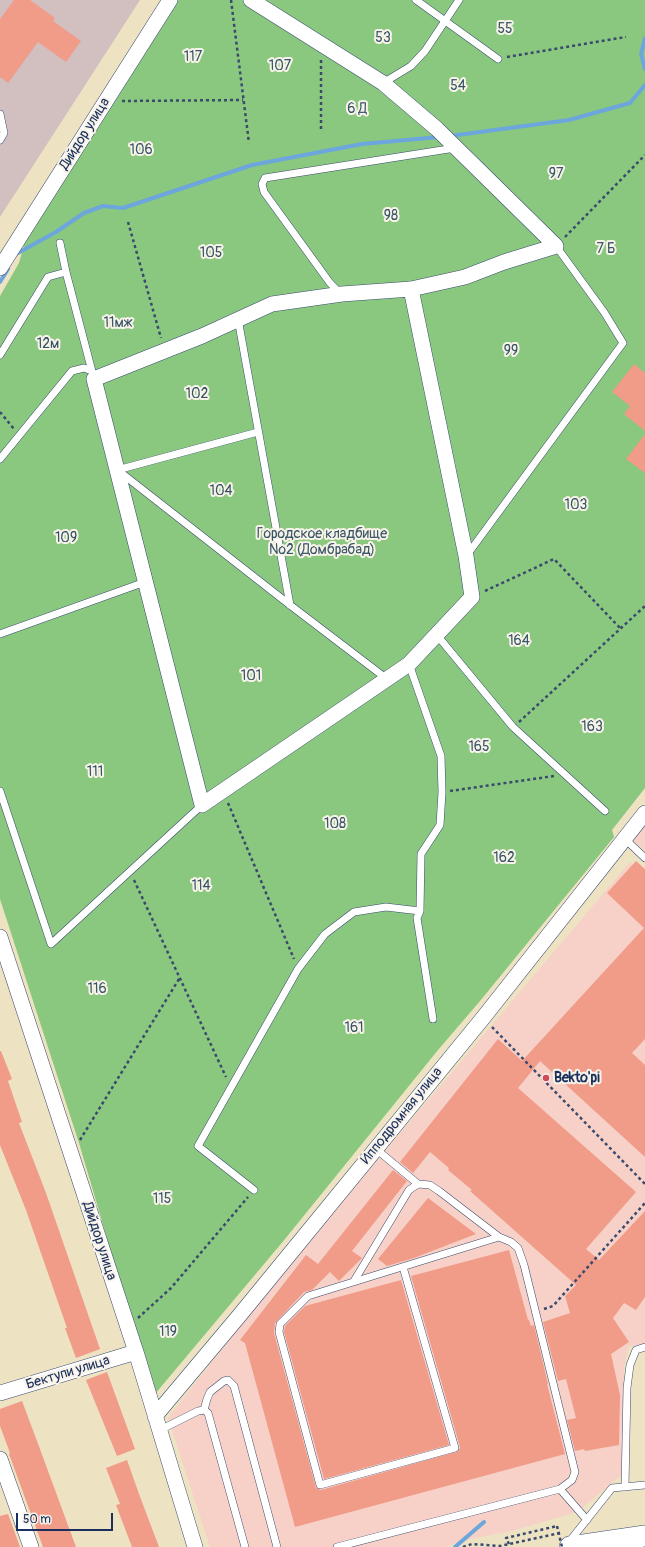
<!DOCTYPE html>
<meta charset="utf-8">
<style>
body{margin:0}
#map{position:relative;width:645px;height:1547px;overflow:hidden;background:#ede2c2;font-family:Pangolin,sans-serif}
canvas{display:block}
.scale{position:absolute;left:16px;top:1513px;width:97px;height:18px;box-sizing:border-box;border:2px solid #1b2f5e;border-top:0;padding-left:5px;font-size:12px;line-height:14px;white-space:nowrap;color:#1b2f5e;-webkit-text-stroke:3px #f7f3e8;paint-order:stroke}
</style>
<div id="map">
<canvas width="645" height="1547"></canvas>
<div class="scale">50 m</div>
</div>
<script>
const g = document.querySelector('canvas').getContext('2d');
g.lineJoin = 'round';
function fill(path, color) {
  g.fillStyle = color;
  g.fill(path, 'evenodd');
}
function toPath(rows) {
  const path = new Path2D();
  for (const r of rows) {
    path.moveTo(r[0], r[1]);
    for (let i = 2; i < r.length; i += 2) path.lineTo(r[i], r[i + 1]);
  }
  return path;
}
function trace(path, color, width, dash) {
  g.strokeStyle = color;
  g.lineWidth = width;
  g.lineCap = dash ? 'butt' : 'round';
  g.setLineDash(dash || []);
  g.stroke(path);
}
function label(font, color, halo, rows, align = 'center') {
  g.font = font + ' Pangolin,sans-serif';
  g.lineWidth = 4;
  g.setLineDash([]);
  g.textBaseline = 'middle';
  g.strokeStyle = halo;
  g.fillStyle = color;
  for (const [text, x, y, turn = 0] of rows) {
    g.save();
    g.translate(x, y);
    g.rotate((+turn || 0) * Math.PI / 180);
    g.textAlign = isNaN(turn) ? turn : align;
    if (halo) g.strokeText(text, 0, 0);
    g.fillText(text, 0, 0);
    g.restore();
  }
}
const built = toPath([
 [645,823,645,851,632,839],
 [630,862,645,875,645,1345,629,1346,624,1367,624,1473,577,1512,512,1531,471,1539,445,1547,210,1547,168,1418,276,1280]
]);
const industrial = toPath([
 [0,0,140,0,0,217]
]);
const green = toPath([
 [177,0,645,0,645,788,612,830,614,837,480,1001,438,1050,285,1239,155,1394,132,1323,79,1143,0,899,0,296,19,263,25,241]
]);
const stream = toPath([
 [645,38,641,54,645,69],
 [450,136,569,120,630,103,645,85],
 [16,254,56,232,84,213,103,206,123,208,252,165,362,144,439,137],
 [0,282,8,269],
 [455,1547,484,1522]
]);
const building = toPath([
 [14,0,30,0,55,18,53,21,81,41,66,62,38,42,8,83,0,77,0,19],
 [634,364,645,373,645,431,624,414,630,406,612,392],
 [645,434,645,473,626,459],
 [636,861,645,869,645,1039,632,1053,645,1065,645,1157,540,1061,518,1088,636,1192,586,1249,599,1260,645,1211,645,1297,636,1310,624,1303,613,1318,629,1342,611,1354,620,1395,619,1445,585,1451,584,1449,575,1451,567,1420,576,1418,566,1379,558,1381,543,1322,570,1313,565,1296,576,1285,470,1191,472,1190,448,1170,449,1168,430,1152,413,1173,400,1162,498,1039,522,1061,644,928,607,893],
 [0,1051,1,1051,12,1079,8,1081,22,1122,19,1123,46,1193,100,1349,76,1358,65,1328,67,1328,26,1210,0,1145],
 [393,1170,407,1181,352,1251,362,1258,339,1281,330,1272,312,1290,304,1292,275,1323,274,1333,316,1488,321,1490,459,1451,460,1447,411,1276,509,1250,528,1320,529,1320,531,1326,534,1325,548,1384,547,1384,565,1454,295,1527,245,1343,240,1340,306,1255,318,1264],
 [428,1198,476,1234,414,1258,387,1266,378,1259],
 [401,1280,449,1445,324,1479,284,1332,285,1326,305,1306],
 [107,1372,135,1449,117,1456,86,1380],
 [22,1401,37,1441,76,1547,43,1547,9,1454,10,1453,0,1426,0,1409],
 [127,1460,139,1494,159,1547,132,1547,116,1505,120,1504,106,1468],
 [8,1514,20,1547,0,1547,0,1516]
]);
const path = toPath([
 [231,0,249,143],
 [507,57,626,37],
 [321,60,321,131],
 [122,101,243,100],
 [128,222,161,338],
 [565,237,645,155],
 [0,412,14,429],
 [485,591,554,559,621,629],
 [519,722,645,606],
 [450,791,554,776],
 [228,803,294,959],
 [134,880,226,1077],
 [492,1027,645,1184],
 [80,1140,179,979],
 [544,1309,553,1306,645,1203],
 [138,1318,171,1288,248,1197],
 [509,1544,506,1538,557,1526],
 [463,1547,472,1544,500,1546,560,1533]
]);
const lane = toPath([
 [416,0,498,59],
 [383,83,411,66,425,51,459,0],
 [0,114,4,133,0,140],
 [60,243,66,272,94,379],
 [340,293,330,283,264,192,262,184,265,178,455,148],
 [238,319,290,605],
 [0,355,48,277,66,272],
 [0,459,72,371,84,368,92,371],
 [117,470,258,432],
 [120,472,290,605,387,679],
 [467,555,623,343,604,312,556,246],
 [0,634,145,582],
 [436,634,513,727,605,811],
 [409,664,441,756,442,792,440,825,421,854,420,911,417,918,433,1019],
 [0,791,51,944,202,805],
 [625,839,645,858],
 [376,1149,418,1184],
 [254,1190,198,1146,298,969,325,934,354,912,386,907,420,911],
 [354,1281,409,1190,418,1184,430,1185,439,1191,499,1237],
 [204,1410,207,1399,210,1392,224,1381,228,1380,234,1386,277,1547],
 [160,1430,198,1411,204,1410,208,1413,245,1547],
 [625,1487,627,1388,630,1365,636,1350,645,1347],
 [560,1489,587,1520],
 [569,1542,612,1488,645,1485],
 [337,1547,560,1489,572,1480,575,1472,524,1265,518,1248,511,1242,499,1237,308,1296,280,1324,279,1332,320,1485,455,1448,403,1267]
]);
const street = toPath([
 [251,0,383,83,437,129,556,246,504,262,465,277,411,289,342,294,272,304,202,336,94,379,202,805,409,664,472,597,466,556,411,289],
 [0,268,170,0],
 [0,937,136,1352,195,1547],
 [0,1393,136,1352],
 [155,1416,239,1316,483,1018,645,813],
 [0,1459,31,1547]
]);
const secondary = toPath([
 [570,1547,645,1536]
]);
const pathBridge = toPath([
 [557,1526,562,1547]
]);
const markers = [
 [546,1078,4,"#d1495b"]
];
const parkNames = [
 ["55",505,29],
 ["53",383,38],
 ["117",193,57],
 ["107",280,66],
 ["54",458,86],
 ["6 Д",357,109],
 ["106",141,150],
 ["97",556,174],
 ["98",391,216],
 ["7 Б",606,249],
 ["105",211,253],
 ["11мж",118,323],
 ["12м",48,344],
 ["99",511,351],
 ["102",197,394],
 ["104",221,491],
 ["103",576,505],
 ["Городское кладбище",322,534],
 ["№2 (Домбрабад)",322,550],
 ["109",66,538],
 ["164",519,641],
 ["101",251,676],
 ["163",592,727],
 ["165",479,747],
 ["111",95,772],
 ["108",335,824],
 ["162",504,858],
 ["114",201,886],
 ["116",97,989],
 ["161",354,1028],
 ["115",162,1199],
 ["119",168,1332]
];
const streetNames = [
 ["Дийдор улица",85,134,-58],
 ["Ипподромная улица",402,1116,-51],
 ["Дийдор улица",99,1241,72],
 ["Бектупи улица",68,1373,-17]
];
const poiNames = [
 ["Bekto'pi",554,1078]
];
fill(built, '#f7d1c7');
fill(industrial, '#d2bfc0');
fill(green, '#8ac87f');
trace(stream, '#6ca6dc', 4);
fill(building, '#f19b89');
trace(lane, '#3a4a6d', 8);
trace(street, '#3a4a6d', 16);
trace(secondary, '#3a4a6d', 22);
trace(path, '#3a4a6d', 2.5, [3, 3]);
trace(lane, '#fff', 7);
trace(street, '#fff', 15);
trace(secondary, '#fff', 21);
trace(pathBridge, '#3a4a6d', 2.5, [3, 3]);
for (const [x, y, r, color] of markers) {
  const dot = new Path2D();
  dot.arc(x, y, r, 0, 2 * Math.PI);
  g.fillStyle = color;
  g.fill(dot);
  trace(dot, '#f7f3e8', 1.5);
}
label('14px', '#375566', '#f7f3e8', parkNames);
label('14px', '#1b2f5e', '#f7f3e8', streetNames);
label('bold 14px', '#1b2f5e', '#f7f3e8', poiNames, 'left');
</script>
